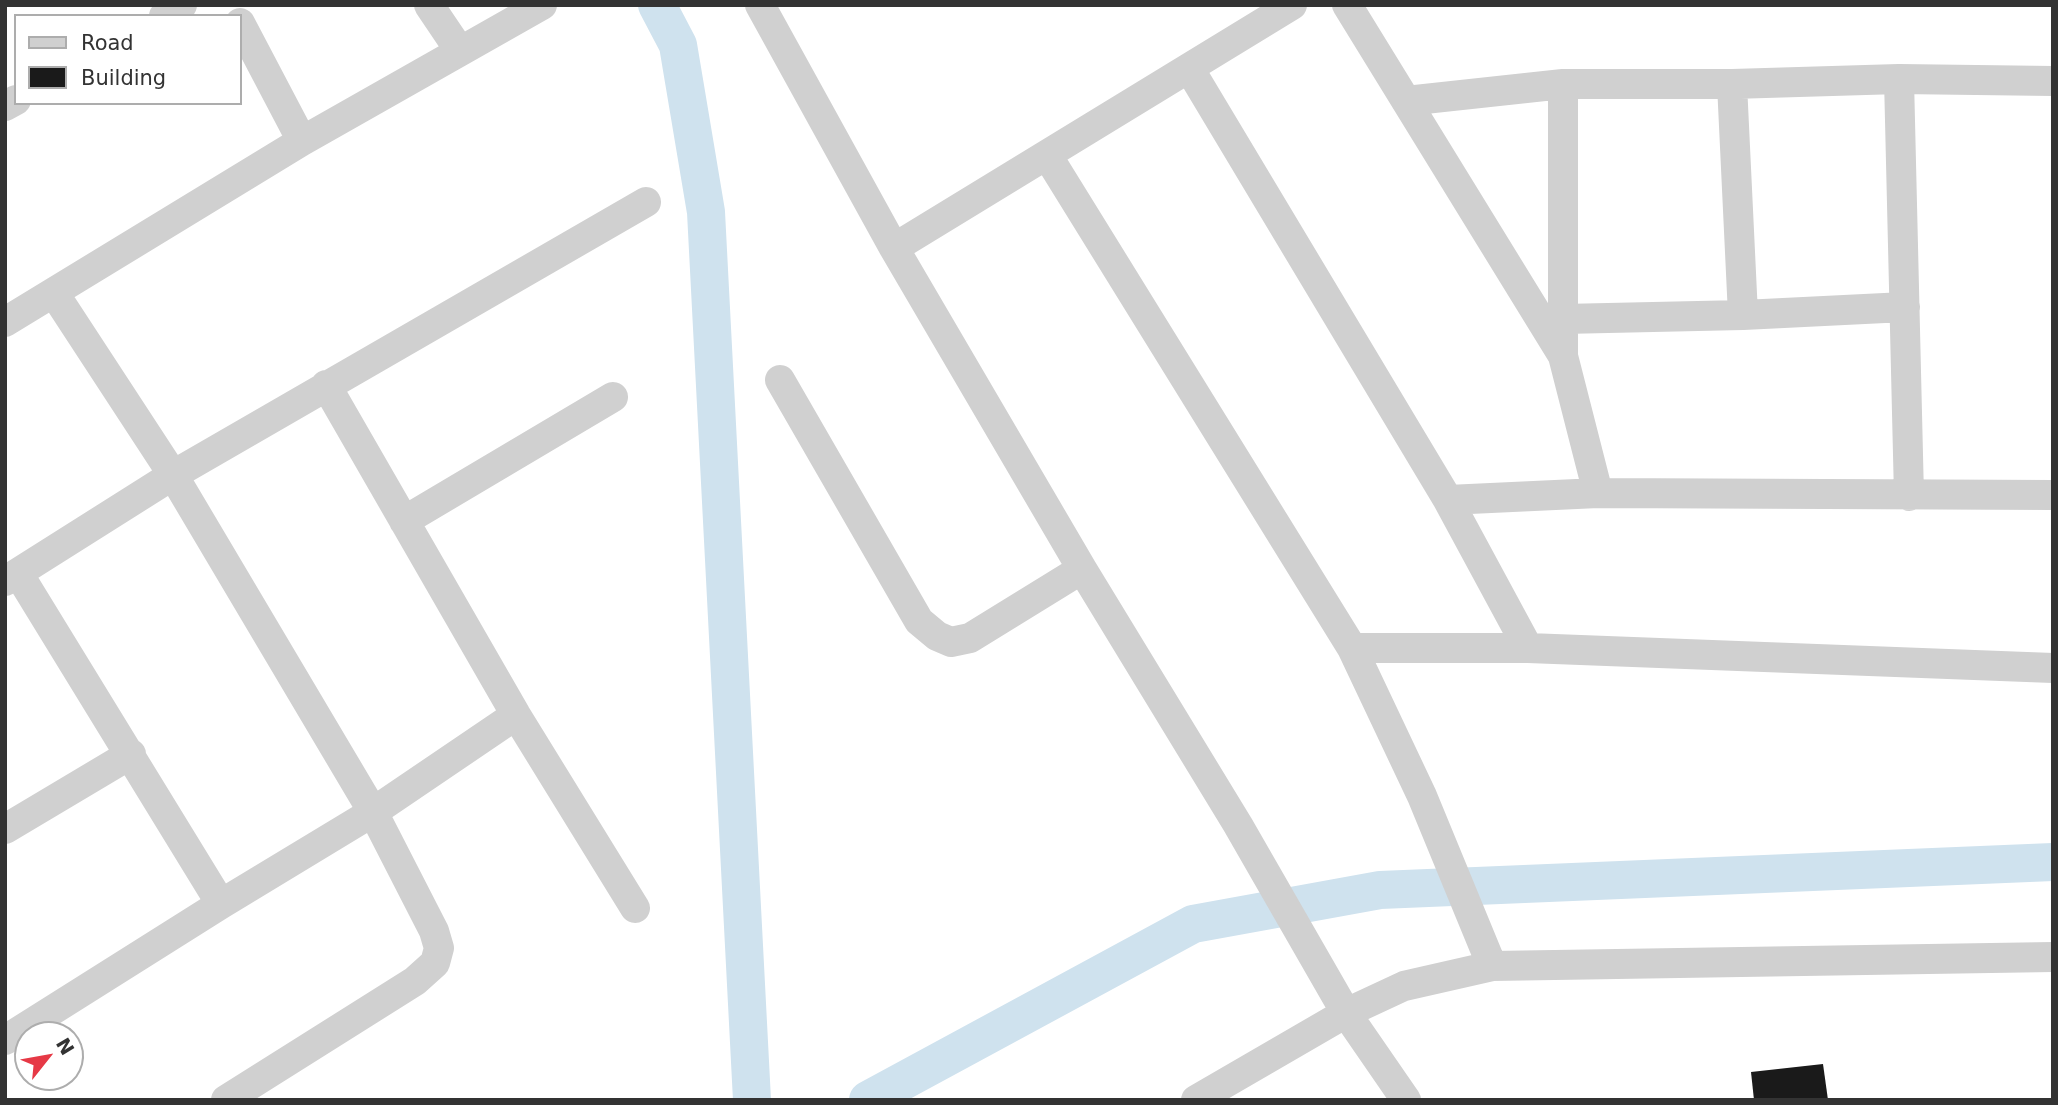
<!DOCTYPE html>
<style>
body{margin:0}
#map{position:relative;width:2058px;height:1105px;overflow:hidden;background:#fff;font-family:"DejaVu Sans",sans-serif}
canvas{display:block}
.frame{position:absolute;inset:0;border:7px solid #333;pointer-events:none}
.legend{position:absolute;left:14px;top:14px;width:228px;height:91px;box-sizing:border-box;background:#fff;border:2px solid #adadad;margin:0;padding:9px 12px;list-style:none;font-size:21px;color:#333}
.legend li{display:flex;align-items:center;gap:14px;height:35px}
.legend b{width:35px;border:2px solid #adadad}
.north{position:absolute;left:14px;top:1021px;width:70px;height:70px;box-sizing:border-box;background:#fff;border:2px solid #adadad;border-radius:50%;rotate:59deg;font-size:19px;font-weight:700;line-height:28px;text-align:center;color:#333}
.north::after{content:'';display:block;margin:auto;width:24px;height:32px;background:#e63946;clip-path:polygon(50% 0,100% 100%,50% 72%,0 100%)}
</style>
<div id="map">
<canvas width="2058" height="1105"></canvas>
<div class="frame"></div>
<ul class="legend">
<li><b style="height:9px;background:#d0d0d0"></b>Road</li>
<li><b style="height:19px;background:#1a1a1a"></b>Building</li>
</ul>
<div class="north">N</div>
</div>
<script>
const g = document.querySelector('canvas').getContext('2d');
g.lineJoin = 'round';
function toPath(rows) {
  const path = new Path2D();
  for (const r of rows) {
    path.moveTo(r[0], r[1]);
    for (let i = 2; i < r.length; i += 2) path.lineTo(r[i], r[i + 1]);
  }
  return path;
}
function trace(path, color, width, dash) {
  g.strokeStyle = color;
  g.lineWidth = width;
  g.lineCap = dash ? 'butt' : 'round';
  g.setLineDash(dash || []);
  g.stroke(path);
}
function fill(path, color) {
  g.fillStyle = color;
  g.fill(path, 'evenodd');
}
const canal = toPath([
 [657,5,678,45,706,212,752,1100],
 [868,1100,1193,924,1380,890,2053,862]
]);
const building = toPath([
 [1823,1064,1828,1100,1754,1100,1751,1072]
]);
const minor = toPath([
 [429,5,460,51],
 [760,5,894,248,1082,569,1238,825,1346,1013,1406,1100],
 [1347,5,1563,356],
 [164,16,182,5],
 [240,23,302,141],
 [1189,68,1448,500,1528,648],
 [1899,79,1909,496],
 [1563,84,1563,356,1598,493],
 [1732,84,1743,315],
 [1406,101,1563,84,1732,84,1899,79,2053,81],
 [5,106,16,100],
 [1047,155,1352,648,1422,796,1492,966],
 [894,248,1292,5],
 [54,293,173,475,373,812,434,931,439,948,435,963,415,981,226,1100],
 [1563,319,1743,315,1905,307],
 [5,322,302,141,542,5],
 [780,380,919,621,937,636,951,642,970,638,1082,569],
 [326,385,516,715,635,908],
 [1448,500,1598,493,2053,495],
 [404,521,613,397],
 [18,573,221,904],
 [5,581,173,475,646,202],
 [1352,648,1528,648,2053,668],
 [5,829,131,754],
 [5,1040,221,904,373,812,516,715],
 [1196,1100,1346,1013,1404,986,1492,966,2053,957]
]);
trace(canal, '#cfe2ee', 38);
fill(building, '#1a1a1a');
trace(minor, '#d0d0d0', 30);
</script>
